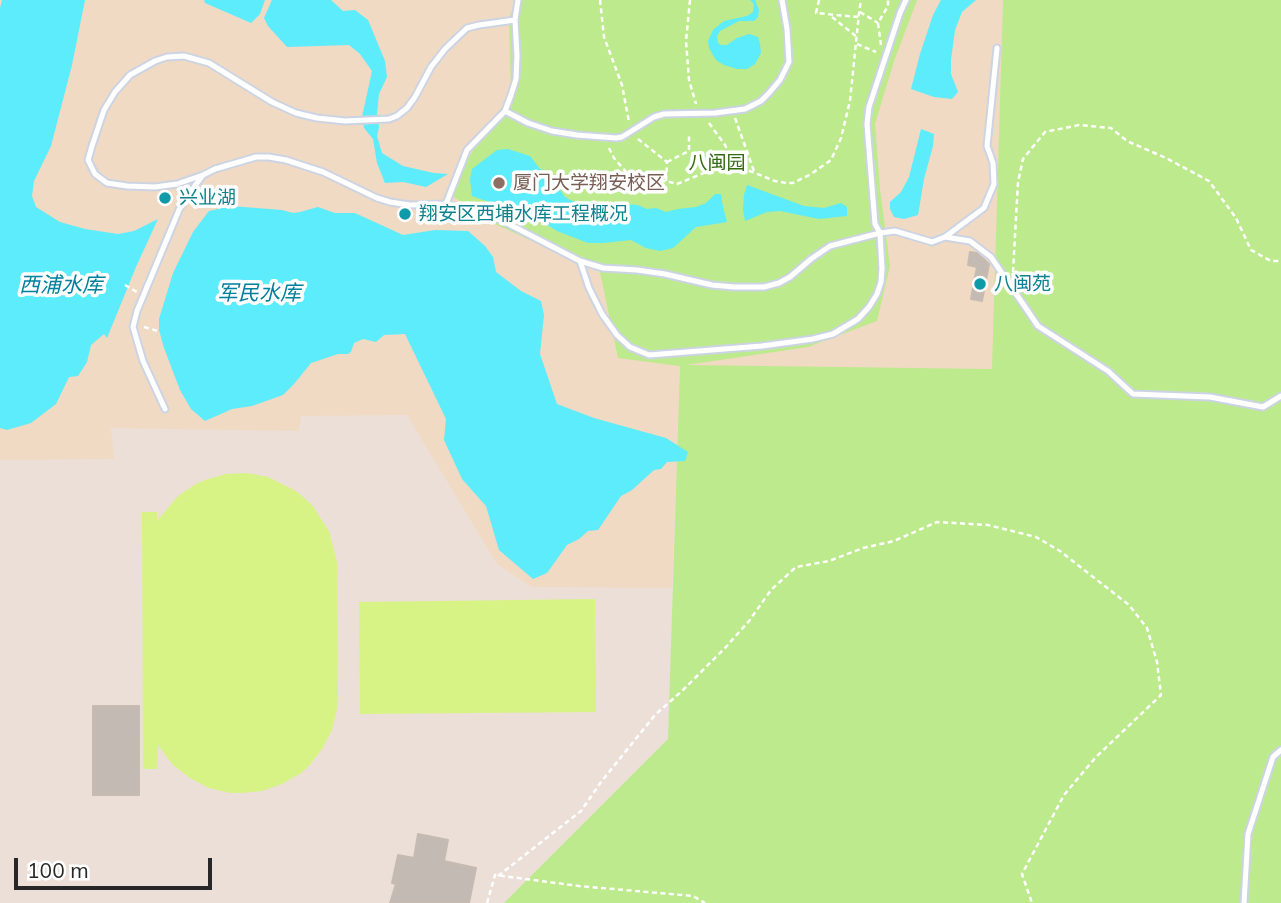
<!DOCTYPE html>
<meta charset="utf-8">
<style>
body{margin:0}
#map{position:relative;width:1281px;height:903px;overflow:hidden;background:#ecdfd7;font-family:Mulish,sans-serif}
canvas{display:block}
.scale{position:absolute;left:14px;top:858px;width:198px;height:32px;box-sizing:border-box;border:4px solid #272727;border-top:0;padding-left:9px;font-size:21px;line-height:24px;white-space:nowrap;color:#272727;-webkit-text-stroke:5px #fff;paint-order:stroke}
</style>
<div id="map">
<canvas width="1281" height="903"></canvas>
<div class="scale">100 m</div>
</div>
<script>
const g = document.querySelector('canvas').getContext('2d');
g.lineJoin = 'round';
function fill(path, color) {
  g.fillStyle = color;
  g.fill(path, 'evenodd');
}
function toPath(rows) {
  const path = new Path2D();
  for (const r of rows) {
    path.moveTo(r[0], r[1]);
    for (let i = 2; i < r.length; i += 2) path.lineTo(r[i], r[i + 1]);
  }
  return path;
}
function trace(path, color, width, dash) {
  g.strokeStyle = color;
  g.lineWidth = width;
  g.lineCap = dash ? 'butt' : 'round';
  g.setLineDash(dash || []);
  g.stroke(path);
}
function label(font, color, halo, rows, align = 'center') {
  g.font = font + ' Mulish,"Noto Sans SC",sans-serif';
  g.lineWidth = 7;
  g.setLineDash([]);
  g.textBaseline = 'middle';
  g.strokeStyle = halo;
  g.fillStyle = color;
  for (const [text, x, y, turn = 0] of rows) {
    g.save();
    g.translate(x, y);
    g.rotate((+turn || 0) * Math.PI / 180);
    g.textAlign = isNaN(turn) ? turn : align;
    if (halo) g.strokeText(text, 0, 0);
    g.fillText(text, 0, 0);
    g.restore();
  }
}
const education = toPath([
 [0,0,1003,0,993,369,680,366,672,588,532,587,497,564,407,415,301,416,299,431,111,428,114,459,0,460]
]);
const green = toPath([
 [516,0,917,0,894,61,875,124,880,189,890,266,877,321,808,347,686,365,992,369,1003,0,1281,0,1281,903,504,903,668,739,680,366,618,358,600,272,484,219,446,191,511,94,509,18]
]);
const pitch = toPath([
 [247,473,268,477,296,491,312,505,329,531,337,562,338,698,337,709,332,730,322,749,309,766,301,773,282,784,262,791,241,793,230,793,209,788,190,778,173,765,158,745,157,769,143,769,142,512,157,512,157,521,178,496,196,484,205,480,226,474],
 [595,599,596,712,360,714,359,602]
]);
const water = toPath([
 [2,0,85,0,72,65,51,146,34,181,32,196,36,207,60,222,85,229,118,234,134,231,158,219,136,267,107,338,104,334,91,345,87,362,78,376,69,377,56,404,31,423,7,430,0,428,0,8],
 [204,0,265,0,260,14,251,23,205,3],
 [272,0,331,0,343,11,355,10,368,20,385,61,387,77,379,94,377,113,379,127,377,136,382,153,403,166,434,173,448,174,426,187,403,182,385,183,377,163,373,139,364,128,362,117,372,71,360,54,349,45,287,47,268,26,264,18],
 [750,0,755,0,759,10,758,17,754,21,739,21,720,31,717,36,718,43,721,45,727,45,737,38,749,34,758,37,760,44,761,53,755,64,747,69,737,69,724,65,716,60,709,48,708,41,713,30,724,21,747,16,753,12,754,4],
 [941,0,976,0,962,12,955,30,951,60,951,74,958,92,952,99,934,97,911,89,920,54,933,15],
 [921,129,934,134,933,146,924,179,918,215,904,219,894,217,890,209,890,202,901,192,909,177],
 [508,149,530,156,540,169,546,171,551,177,565,197,572,201,592,203,596,210,607,213,622,204,638,205,647,209,656,208,666,212,678,209,696,207,706,203,715,194,721,194,723,207,727,222,696,227,673,248,660,251,646,248,631,240,603,243,588,243,557,231,524,210,483,200,472,196,470,179,472,169,497,150],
 [747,185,804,206,824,208,841,203,847,207,847,216,819,219,780,211,767,212,745,221,743,209,744,195],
 [231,206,282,210,293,213,300,212,318,207,335,213,355,213,403,235,435,230,468,231,485,246,493,257,496,272,521,291,541,301,544,315,540,354,557,404,594,418,666,438,688,452,685,461,667,462,661,469,654,470,632,490,621,496,598,530,588,531,579,539,567,545,547,573,533,579,499,550,486,506,462,479,444,440,446,419,405,334,384,335,376,342,363,339,354,343,351,352,348,354,338,354,311,363,294,384,283,395,252,406,232,409,205,421,191,409,180,390,164,348,159,330,159,319,173,273,193,232,209,211]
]);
const building = toPath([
 [970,252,977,253,989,264,982,301,971,299,977,267,968,265,970,252],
 [93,706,139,706,139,795,93,795,93,706],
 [418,834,448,840,444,861,476,868,469,903,390,903,396,884,392,883,398,855,414,858,418,834]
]);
const path = toPath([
 [600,0,604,37,622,85,629,122],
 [690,0,686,41,689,80,696,104],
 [819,0,816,13,858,17],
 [860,12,878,23],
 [832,17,857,37],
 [857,44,876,52],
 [881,45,878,23,888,6,888,0],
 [735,118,754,171],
 [709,123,725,145,734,165],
 [638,139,667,162,666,181],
 [609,148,614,158,633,180,651,183,666,181,677,184,721,166,737,166,775,181,786,183,793,183,811,174,831,160,841,138,850,101,859,13,861,0],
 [667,162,689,151,689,135],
 [1013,272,1018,182,1023,159,1045,132,1079,125,1111,128,1127,141,1166,158,1209,181,1236,218,1251,250,1271,261,1281,261],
 [125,285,137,292],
 [144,327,158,331],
 [498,876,581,811,601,782,655,715,683,690,725,648,749,621,771,590,796,567,829,561,863,548,894,541,937,522,988,525,1036,537,1060,551,1129,605,1147,628,1157,662,1161,695,1096,757,1064,795,1022,874,1032,903],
 [487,903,495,875,579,886,693,896,705,903]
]);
const lane = toPath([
 [505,111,528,123,552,131,577,135,616,138,622,137,654,117,664,114,715,113,745,109,761,101,769,93,780,80,789,62,787,29,782,0],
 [203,175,177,184,155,187,127,186,107,183,95,174,88,160,92,146,104,110,115,92,130,75,155,61,167,57,184,56,209,63,272,102,296,113,317,118,345,121,389,119,397,116,407,108,415,97,431,67,445,49,467,28,479,25,515,20],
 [446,204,467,150,505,111,511,95,516,79,517,56,515,20,518,0],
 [945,237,984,208,994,184,993,163,987,146,997,48],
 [580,261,589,288,602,314,617,335,630,347,649,355,762,346,813,339,833,334,858,319,869,307,877,294,881,282,882,269,880,233,875,224,867,124,869,107,900,13,906,0],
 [165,409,143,361,133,327,137,311,179,210,186,198,203,175,215,169,256,157,269,157,286,160,323,172,377,198,390,202,410,205,446,204,476,212,501,220,580,261,603,268,637,270,665,274,712,285,734,287,764,287,779,283,790,277,811,259,830,246,880,233,895,231,932,242,945,237,970,241,991,257,1038,326,1108,371,1133,394,1210,397,1263,407,1281,396],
 [1244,903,1248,834,1273,757,1281,750]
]);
const markers = [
 [499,183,7,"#8d6e63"],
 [165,198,7,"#0f9aa8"],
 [405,214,7,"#0f9aa8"],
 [980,284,7,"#0f9aa8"]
];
const parkNames = [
 ["八闽园",717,163]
];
const educationNames = [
 ["厦门大学翔安校区",513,183]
];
const cultureNames = [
 ["兴业湖",179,198],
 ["翔安区西埔水库工程概况",419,214],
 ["八闽苑",994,284]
];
const waterNames = [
 ["西浦水库",61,286],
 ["军民水库",259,294]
];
fill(education, '#f0dac3');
fill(green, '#bcea8c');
fill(pitch, '#d7f386');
fill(water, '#5cecfc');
fill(building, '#c3bbb3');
trace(building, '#c7bbb1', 2);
trace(lane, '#ccd4e3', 9);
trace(path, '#fff', 2.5, [5, 3.5]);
trace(lane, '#fff', 5);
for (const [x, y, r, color] of markers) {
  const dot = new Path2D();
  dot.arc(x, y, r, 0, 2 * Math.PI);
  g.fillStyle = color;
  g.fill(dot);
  trace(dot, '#fff', 2.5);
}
label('19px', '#336b11', '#fff', parkNames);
label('19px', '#785e54', '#fff', educationNames, 'left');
label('19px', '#0d838f', '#fff', cultureNames, 'left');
label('italic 21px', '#01809c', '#fff', waterNames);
</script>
